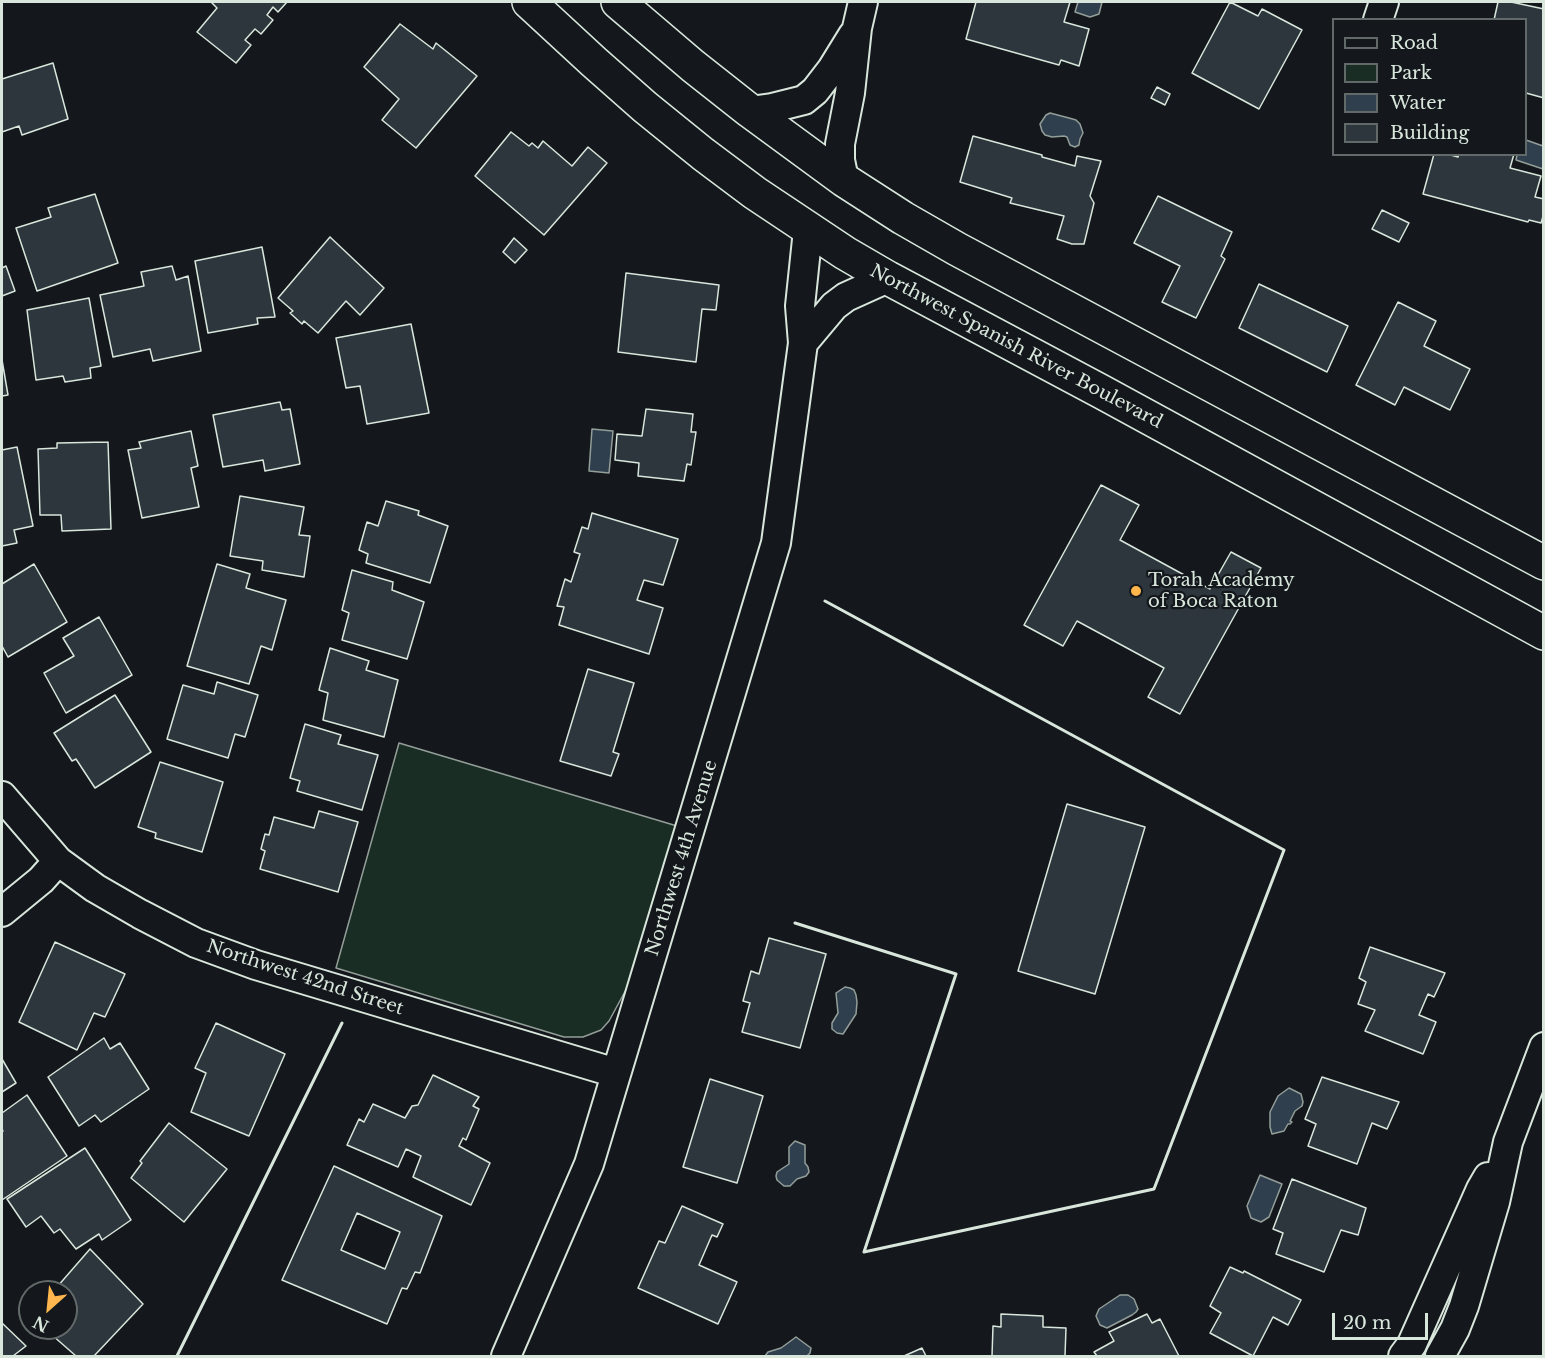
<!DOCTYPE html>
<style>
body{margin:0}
#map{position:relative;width:1545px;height:1358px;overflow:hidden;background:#14181c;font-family:"Libre Baskerville",serif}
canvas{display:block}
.frame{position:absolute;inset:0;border:3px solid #d8e6dc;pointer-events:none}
.legend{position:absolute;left:1332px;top:18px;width:195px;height:138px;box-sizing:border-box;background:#14181c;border:2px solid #626a69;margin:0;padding:8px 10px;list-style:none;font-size:18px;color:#d8e6dc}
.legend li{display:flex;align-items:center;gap:12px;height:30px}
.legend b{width:30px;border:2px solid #626a69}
.north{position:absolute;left:18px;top:1280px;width:60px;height:60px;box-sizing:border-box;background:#14181c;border:2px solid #626a69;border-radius:50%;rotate:207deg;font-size:16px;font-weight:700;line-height:24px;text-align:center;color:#d8e6dc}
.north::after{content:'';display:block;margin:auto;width:21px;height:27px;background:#ffb74d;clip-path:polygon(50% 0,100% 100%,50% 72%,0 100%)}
.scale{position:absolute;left:1332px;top:1313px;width:96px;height:27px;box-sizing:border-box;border:3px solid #d8e6dc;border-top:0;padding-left:8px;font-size:18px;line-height:21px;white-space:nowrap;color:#d8e6dc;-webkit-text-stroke:4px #14181c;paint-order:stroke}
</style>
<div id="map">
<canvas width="1545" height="1358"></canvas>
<div class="frame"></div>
<ul class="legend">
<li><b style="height:8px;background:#14181c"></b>Road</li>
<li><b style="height:16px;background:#1a2d24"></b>Park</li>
<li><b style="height:16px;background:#2f3f4d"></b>Water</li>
<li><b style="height:16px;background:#2c363c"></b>Building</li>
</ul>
<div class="north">N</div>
<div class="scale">20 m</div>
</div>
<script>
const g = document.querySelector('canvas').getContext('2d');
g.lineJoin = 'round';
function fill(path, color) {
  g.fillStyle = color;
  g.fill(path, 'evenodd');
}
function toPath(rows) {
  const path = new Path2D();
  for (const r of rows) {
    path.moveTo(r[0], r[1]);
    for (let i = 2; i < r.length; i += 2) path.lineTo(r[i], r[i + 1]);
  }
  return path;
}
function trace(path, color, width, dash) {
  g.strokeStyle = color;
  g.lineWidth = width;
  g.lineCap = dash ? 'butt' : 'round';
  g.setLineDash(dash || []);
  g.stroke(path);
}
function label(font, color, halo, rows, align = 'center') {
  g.font = font + ' "Libre Baskerville",serif';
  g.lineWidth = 4.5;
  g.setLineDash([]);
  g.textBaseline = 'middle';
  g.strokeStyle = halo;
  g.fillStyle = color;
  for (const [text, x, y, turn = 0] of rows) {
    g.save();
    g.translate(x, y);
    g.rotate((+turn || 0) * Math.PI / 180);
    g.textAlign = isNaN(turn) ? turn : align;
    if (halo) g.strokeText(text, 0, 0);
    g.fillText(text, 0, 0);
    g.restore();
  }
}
const green = toPath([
 [399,743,677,826,628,986,609,1021,601,1030,583,1037,564,1037,336,968,399,743]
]);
const water = toPath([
 [1078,2,1102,2,1099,14,1090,17,1075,12,1078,2],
 [1050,113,1069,118,1076,120,1080,124,1083,133,1080,139,1079,145,1075,147,1070,145,1067,137,1064,136,1052,137,1045,135,1042,131,1040,124,1046,115,1050,113],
 [1526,140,1543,146,1543,169,1516,160,1517,155,1526,154,1526,140],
 [592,429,613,431,609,473,589,471,592,429],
 [845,987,850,988,854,990,856,995,857,1002,856,1014,843,1034,837,1033,832,1029,832,1023,838,1013,836,993,845,987],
 [1289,1088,1301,1094,1303,1102,1302,1106,1295,1111,1290,1121,1292,1122,1290,1124,1288,1124,1284,1131,1272,1134,1270,1127,1270,1112,1278,1096,1289,1088],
 [795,1141,805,1145,805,1163,808,1167,809,1172,806,1176,797,1179,790,1186,784,1186,777,1180,776,1176,777,1172,789,1164,789,1147,795,1141],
 [1260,1175,1282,1184,1269,1217,1261,1222,1251,1218,1247,1206,1260,1175],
 [1120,1295,1128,1295,1134,1299,1138,1309,1136,1312,1132,1315,1107,1328,1100,1325,1096,1316,1099,1309,1120,1295],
 [796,1337,811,1348,810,1353,807,1356,765,1356,768,1352,781,1348,796,1337]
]);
const building = toPath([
 [211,2,287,2,278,12,273,7,267,15,273,20,261,34,255,29,245,40,251,45,236,63,197,32,217,8,211,2],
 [976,2,1070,2,1064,22,1089,29,1079,66,1061,60,1059,65,966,39,976,2],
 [1230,2,1258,16,1262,9,1302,30,1259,109,1192,73,1230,2],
 [1498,2,1511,2,1544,9,1544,98,1526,93,1526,20,1494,20,1498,2],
 [400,24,433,49,436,43,477,76,416,148,382,120,399,99,364,67,400,24],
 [53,63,68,119,22,135,19,126,2,132,2,79,53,63],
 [1157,87,1170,94,1165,105,1151,98,1157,87],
 [511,132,529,146,532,143,538,148,543,141,572,166,588,147,607,163,544,235,475,176,511,132],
 [973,136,1042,155,1042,157,1075,166,1077,156,1101,161,1090,196,1094,203,1084,244,1072,244,1057,239,1064,216,1010,203,1012,198,960,182,973,136],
 [1434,154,1447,154,1458,157,1459,154,1514,154,1510,168,1541,176,1535,197,1544,199,1544,213,1541,223,1529,220,1528,222,1423,194,1434,154],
 [95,194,118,263,37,291,16,228,51,217,48,208,95,194],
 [1158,196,1232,232,1221,256,1225,259,1196,318,1162,302,1180,266,1134,243,1158,196],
 [1382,210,1409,223,1399,242,1372,229,1382,210],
 [330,237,384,288,360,315,346,301,318,333,304,321,302,324,290,313,293,311,278,298,330,237],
 [514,238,527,250,515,263,503,252,514,238],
 [262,247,275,317,257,318,258,324,208,333,195,261,262,247],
 [6,266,15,291,2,296,2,268,6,266],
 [172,266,176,280,188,276,201,351,153,361,150,349,113,357,100,295,144,286,141,272,172,266],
 [626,273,719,285,716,310,702,309,696,362,618,352,626,273],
 [1259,284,1348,326,1327,372,1239,328,1259,284],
 [89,298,101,366,90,368,91,378,65,382,63,376,36,380,27,310,89,298],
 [1398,302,1436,321,1424,346,1470,369,1450,410,1404,387,1395,405,1356,385,1398,302],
 [411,324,429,413,367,424,360,386,346,388,336,338,411,324],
 [2,360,8,395,2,396,2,360],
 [280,402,282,410,290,409,300,464,265,471,263,460,223,467,213,415,280,402],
 [646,409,693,414,691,432,696,432,691,465,687,464,684,481,638,476,639,463,615,460,617,434,642,436,646,409],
 [191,431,198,466,191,468,199,507,142,518,128,450,141,448,139,442,191,431],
 [108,442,111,529,62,531,61,515,40,515,38,449,57,448,57,443,108,442],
 [17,447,33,526,14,530,17,543,2,546,2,450,17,447],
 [1101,485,1139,505,1120,540,1210,589,1231,552,1261,568,1180,714,1148,697,1164,668,1077,621,1063,646,1024,625,1101,485],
 [240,496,304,507,299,535,310,536,304,577,262,570,263,561,230,556,240,496],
 [386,501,419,511,418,515,448,526,430,583,366,563,368,554,359,550,367,522,378,526,386,501],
 [592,513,678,539,663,585,644,580,637,600,663,608,649,654,559,625,564,607,557,606,565,579,571,582,580,554,574,552,582,527,588,529,592,513],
 [34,564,67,622,8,657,2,646,2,584,34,564],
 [217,564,250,574,246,588,286,600,272,650,261,646,249,684,187,666,217,564],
 [352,570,393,582,392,590,424,602,407,659,342,640,349,613,342,610,352,570],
 [99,617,132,675,66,713,44,673,74,656,63,638,99,617],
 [330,648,369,661,366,670,398,680,384,737,323,720,328,693,319,690,330,648],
 [588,669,634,683,613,752,619,754,611,776,560,761,588,669],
 [217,682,258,695,245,737,235,734,228,758,167,739,183,685,214,694,217,682],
 [115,695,151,752,95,788,76,759,72,761,54,733,115,695],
 [305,724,341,735,338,744,378,755,362,810,297,791,300,781,290,778,305,724],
 [160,762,223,782,202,852,155,838,156,833,138,827,160,762],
 [1067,804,1145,827,1095,994,1018,971,1067,804],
 [319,811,358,822,338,892,260,869,265,851,261,849,265,834,269,835,274,817,314,828,319,811],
 [769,938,826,954,800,1048,742,1032,750,1003,743,1001,751,971,759,974,769,938],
 [55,942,125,974,105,1017,94,1013,77,1050,19,1022,55,942],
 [1370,947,1445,973,1434,997,1428,994,1419,1015,1436,1022,1423,1054,1365,1031,1375,1010,1358,1004,1366,982,1359,978,1370,947],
 [216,1023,285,1054,249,1136,191,1112,206,1073,195,1068,216,1023],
 [104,1038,110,1049,120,1043,149,1089,101,1122,95,1115,79,1126,48,1077,104,1038],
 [2,1059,16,1083,2,1092,2,1059],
 [433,1075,479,1097,473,1106,479,1109,466,1140,463,1138,459,1146,490,1163,471,1205,413,1177,421,1156,406,1149,398,1167,347,1145,359,1119,364,1122,373,1104,405,1118,412,1106,418,1105,433,1075],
 [1322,1077,1399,1102,1387,1129,1372,1123,1357,1164,1308,1146,1316,1124,1305,1119,1322,1077],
 [710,1079,763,1096,737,1183,683,1167,710,1079],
 [27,1095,67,1156,2,1200,2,1132,3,1131,2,1129,2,1113,27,1095],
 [169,1123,227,1169,184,1222,131,1178,142,1163,140,1161,169,1123],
 [85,1148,131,1220,102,1240,99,1234,76,1249,60,1229,54,1233,41,1216,26,1227,7,1199,85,1148],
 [334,1166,442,1216,420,1273,415,1272,407,1289,402,1288,387,1324,282,1280,334,1166],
 [357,1213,400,1232,385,1269,341,1250,357,1213],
 [1292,1179,1366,1208,1358,1235,1341,1230,1324,1272,1276,1254,1283,1233,1273,1229,1292,1179],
 [682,1206,723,1224,717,1237,712,1235,699,1265,737,1282,718,1324,638,1288,659,1241,665,1243,682,1206],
 [90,1249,143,1304,94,1356,76,1356,44,1328,66,1328,66,1292,63,1292,57,1287,90,1249],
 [1230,1267,1243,1273,1244,1271,1301,1300,1288,1325,1273,1317,1253,1356,1210,1333,1221,1313,1210,1306,1230,1267],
 [1001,1314,1043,1316,1043,1327,1066,1328,1065,1356,992,1356,993,1326,1001,1327,1001,1314],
 [1147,1314,1152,1323,1160,1319,1179,1356,1097,1356,1094,1352,1114,1341,1109,1332,1147,1314],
 [2,1323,26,1346,13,1356,2,1356,2,1323],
 [922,1348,926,1356,904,1356,922,1348]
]);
const street = toPath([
 [1378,20,1384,2],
 [750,111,772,108,804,100,815,91,832,69,853,35],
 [844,180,840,160,840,144,850,93,857,28,863,2],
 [803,343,834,306,846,297,888,278],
 [2,796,58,861,95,888,140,914,196,943,256,965,616,1073],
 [2,912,41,880,58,861],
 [506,1356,589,1164,776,543,803,343,800,306,808,230],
 [1403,1356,1412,1344,1481,1189,1488,1177],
 [1440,1356,1455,1329,1464,1306,1495,1202,1508,1142,1544,1047]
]);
const secondary = toPath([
 [529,2,594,62,645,107,703,154,755,193,845,253,888,278,1102,392,1544,633],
 [618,2,693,66,750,111,844,180,903,218,957,249,1544,563]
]);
const wall = toPath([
 [795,923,956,974,864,1252,1154,1189,1284,850,825,601],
 [177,1356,342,1023]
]);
const markers = [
 [1136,591,6,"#ffb74d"]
];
const streetNames = [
 ["Northwest Spanish River Boulevard",1016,347,28],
 ["Northwest 4th Avenue",682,858,-73],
 ["Northwest 42nd Street",305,978,18]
];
const poiNames = [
 ["Torah Academy",1148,581],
 ["of Boca Raton",1148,602]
];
fill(green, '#1a2d24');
trace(green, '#939e99', 1.5);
fill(water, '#2f3f4d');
trace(water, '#939e99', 1.5);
fill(building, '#2c363c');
trace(building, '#d8e6dc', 1.5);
trace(street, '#d8e6dc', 32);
trace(secondary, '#d8e6dc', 36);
trace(street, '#14181c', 28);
trace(secondary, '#14181c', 33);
trace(wall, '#d8e6dc', 3);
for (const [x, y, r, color] of markers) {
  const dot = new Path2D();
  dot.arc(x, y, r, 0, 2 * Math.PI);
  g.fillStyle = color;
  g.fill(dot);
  trace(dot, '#14181c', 2);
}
label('18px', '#d8e6dc', '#14181c', streetNames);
label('18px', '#d8e6dc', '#14181c', poiNames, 'left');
</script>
